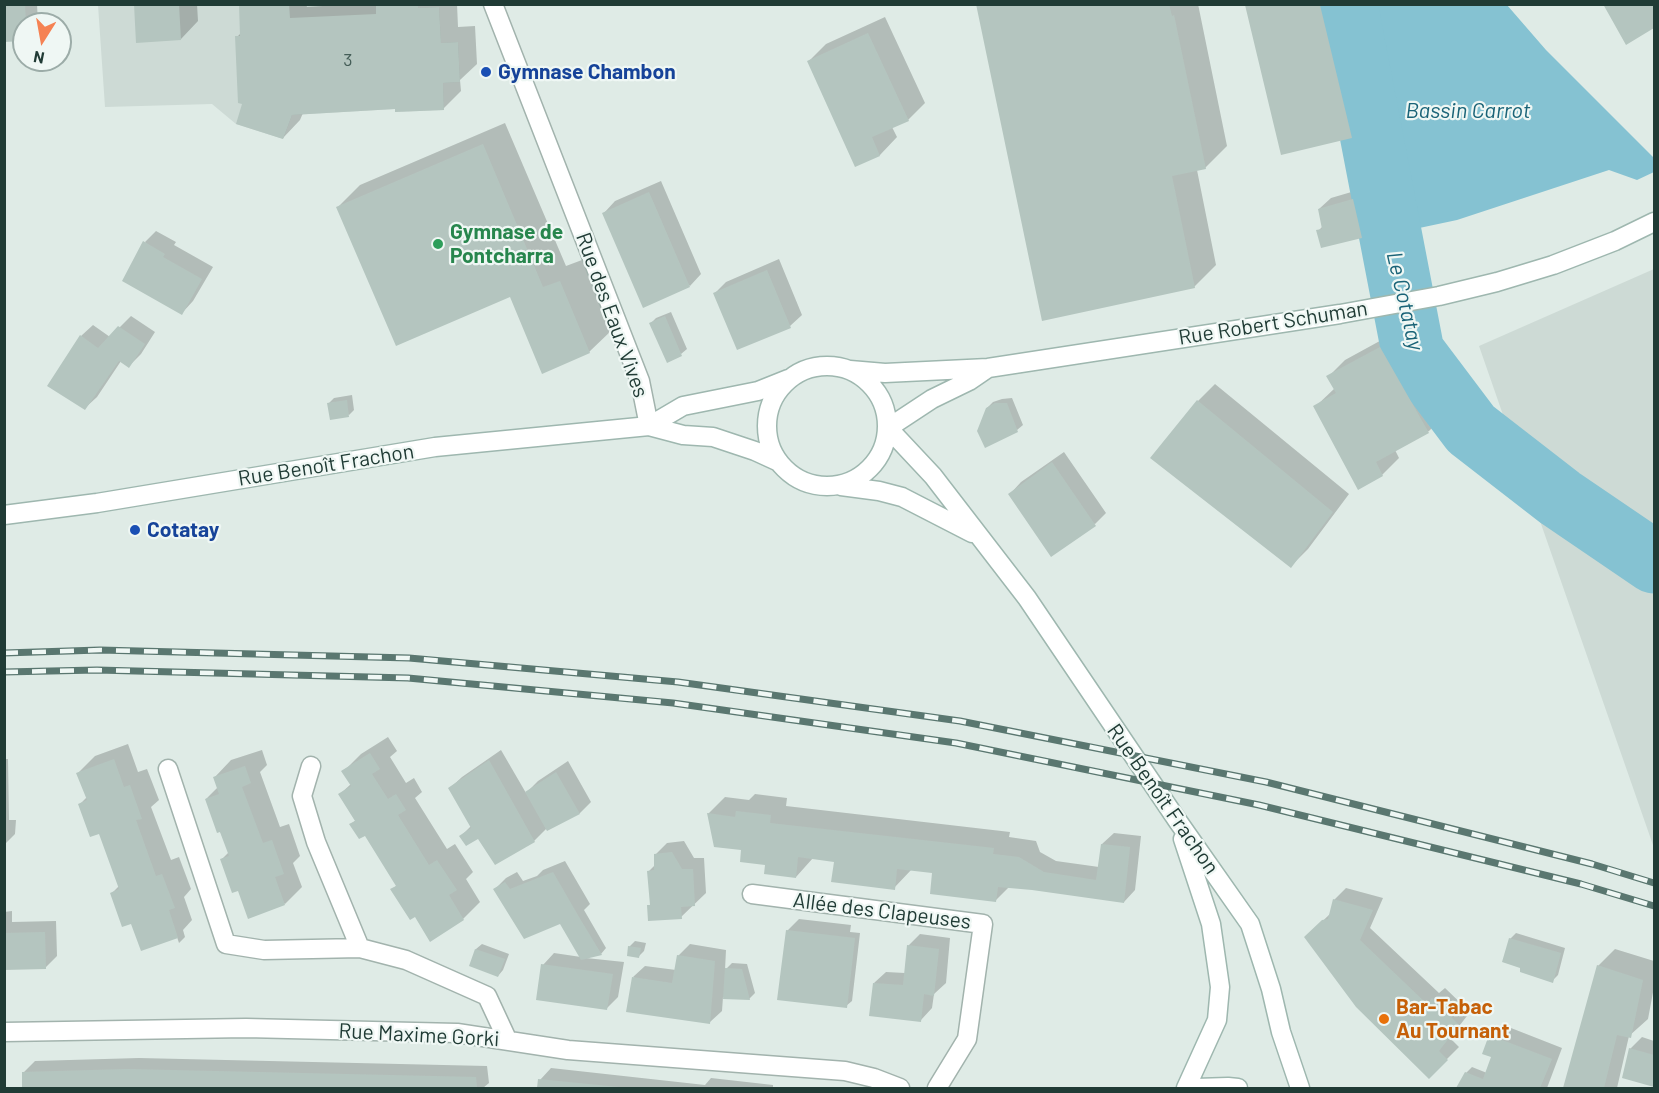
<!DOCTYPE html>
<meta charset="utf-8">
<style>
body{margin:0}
#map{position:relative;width:1659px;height:1093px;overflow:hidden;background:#dfebe6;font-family:Barlow,sans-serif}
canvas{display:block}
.frame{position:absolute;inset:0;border:6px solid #203b35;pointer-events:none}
.north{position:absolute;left:12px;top:12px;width:60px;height:60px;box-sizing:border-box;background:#eff7f4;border:2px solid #9caca8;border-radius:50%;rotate:191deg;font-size:16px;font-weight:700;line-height:24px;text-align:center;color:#203b35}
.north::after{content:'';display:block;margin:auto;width:21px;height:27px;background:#f58253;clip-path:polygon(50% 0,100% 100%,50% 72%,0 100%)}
</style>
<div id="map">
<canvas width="1659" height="1093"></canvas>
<div class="frame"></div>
<div class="north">N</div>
</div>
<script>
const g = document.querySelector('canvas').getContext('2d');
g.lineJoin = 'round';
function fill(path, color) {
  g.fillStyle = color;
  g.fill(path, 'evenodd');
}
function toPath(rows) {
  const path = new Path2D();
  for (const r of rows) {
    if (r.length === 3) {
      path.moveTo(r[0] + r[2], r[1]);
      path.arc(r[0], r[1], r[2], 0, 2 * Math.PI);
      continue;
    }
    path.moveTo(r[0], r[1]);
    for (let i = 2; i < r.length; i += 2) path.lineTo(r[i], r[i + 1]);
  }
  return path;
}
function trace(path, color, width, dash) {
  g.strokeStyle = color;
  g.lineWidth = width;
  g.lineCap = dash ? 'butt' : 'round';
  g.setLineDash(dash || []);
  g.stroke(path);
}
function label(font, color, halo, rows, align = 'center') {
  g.font = font + ' Barlow,sans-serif';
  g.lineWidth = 4.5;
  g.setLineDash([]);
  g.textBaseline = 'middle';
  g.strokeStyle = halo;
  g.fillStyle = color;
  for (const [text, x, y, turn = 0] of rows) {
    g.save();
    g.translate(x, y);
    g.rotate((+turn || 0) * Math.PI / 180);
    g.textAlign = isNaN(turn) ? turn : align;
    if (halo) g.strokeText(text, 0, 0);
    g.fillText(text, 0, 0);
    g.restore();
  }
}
const built = toPath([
 [418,4,418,8,439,7,441,43,458,42,460,82,443,83,444,110,395,112,395,109,292,115,283,139,236,124,212,104,105,107,98,5],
 [1654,269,1654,848,1479,346]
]);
const water = toPath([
 [1346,5,1507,5,1546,50,1654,158,1654,172,1637,180,1609,170,1457,220,1391,234]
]);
const shadow = toPath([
 [4,4,37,4,38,24,24,24,24,39],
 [135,4,197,4,198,21,181,39],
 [240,4,306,4,307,7,353,4,457,4,458,27,475,26,477,64,460,80,461,91,444,108,396,108,303,113,300,120,283,138,244,103,237,37,242,32],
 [978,4,1198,4,1227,146,1205,168,1197,170,1216,265,1194,287],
 [1246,4,1347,4,1374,114,1351,136,1282,153],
 [885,17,925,103,908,120,892,127,897,137,880,155,856,165,809,61,826,44],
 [505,123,566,266,582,260,612,330,589,352,510,295,338,207,360,185],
 [661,181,701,274,690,286,604,213,615,201],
 [1365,188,1373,225,1362,237,1318,231,1323,226,1319,209,1331,198],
 [156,231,176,242,174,245,213,267,193,301,182,313,145,242],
 [779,259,802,315,790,326,715,293,726,282],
 [671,312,687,349,681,354,651,323,656,318],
 [131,316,155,332,141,354,129,366,121,361,97,397,85,408,81,336,93,325,110,337],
 [1398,331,1446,414,1429,431,1395,450,1399,458,1382,475,1315,407,1335,388,1328,377,1345,360],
 [1215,384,1349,494,1308,549,1291,566,1152,458,1198,401],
 [352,395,354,410,349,415,329,403,334,398],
 [1012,398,1023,425,1017,430,987,408,993,402,1002,399],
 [1064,452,1106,513,1095,524,1010,494,1021,482],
 [388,737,397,751,390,757,406,783,414,778,422,792,415,798,447,849,455,844,473,872,466,879,480,902,463,919,417,917,392,890,397,885,368,833,351,824,356,820,340,794,351,784,343,772,361,754],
 [128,744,138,772,147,769,159,800,151,807,171,860,179,857,191,889,184,897,192,920,183,930,185,937,179,943,177,937,132,922,112,893,119,886,100,832,80,804,87,797,78,773,95,756],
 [262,750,267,765,260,772,280,827,289,824,300,856,293,863,302,887,285,904,221,860,229,852,206,799,218,787,214,778,231,760],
 [501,750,526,793,538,781,568,761,591,802,580,813,548,829,547,828,534,841,496,863,478,837,461,836,471,826,450,788,462,777],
 [4,759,8,759,9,820,16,820,15,834,4,845],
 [755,794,787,798,786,806,1010,832,1009,837,1036,841,1040,852,1056,861,1099,867,1102,844,1114,833,1141,836,1135,890,1124,902,1010,886,996,900,934,872,912,869,894,888,835,860,813,858,796,877,767,864,743,849,708,814,725,797,749,800],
 [684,841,694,858,704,858,706,893,681,917,649,906,651,903,649,871,656,864,655,855,667,843],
 [565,861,590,904,584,910,606,948,601,954,586,958,624,962,618,997,607,1008,543,965,554,953,581,957,561,922,495,889,506,878,517,872,523,881,537,876,543,870],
 [1346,888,1383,898,1370,928,1439,993,1445,988,1470,1012,1450,1038,1459,1047,1429,1077,1306,937,1331,913,1334,900],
 [12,911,12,922,56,921,57,956,45,968,4,969,4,912],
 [799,919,851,925,850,932,860,933,852,1001,846,1006,787,931],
 [1516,933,1565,948,1558,975,1552,981,1510,939],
 [920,934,950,938,946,983,934,994,932,1008,921,1020,874,983,886,972,905,973,908,946],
 [635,941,646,943,644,951,639,956,629,947],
 [482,944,509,954,503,970,498,976,471,965,476,949],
 [690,944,726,950,725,970,732,963,747,964,755,993,749,999,723,997,722,1011,710,1022,633,977,645,966,676,970,678,956],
 [1615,949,1654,961,1654,987,1648,1019,1629,1036,1617,1088,1565,1088,1598,966],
 [1511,1028,1562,1048,1547,1088,1458,1088,1466,1073,1472,1067,1487,1073,1493,1056,1490,1036,1496,1031,1505,1034],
 [1642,1037,1654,1041,1654,1085,1624,1077,1630,1049],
 [139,1058,487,1066,489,1083,483,1088,23,1088,23,1073,35,1061],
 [551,1068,705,1085,711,1078,773,1085,773,1088,539,1088,540,1080]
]);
const river = toPath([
 [1346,4,1413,352,1471,429,1560,498,1654,562]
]);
const building = toPath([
 [4,4,25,4,26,24,24,24,24,41,4,42],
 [134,4,179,4,181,40,136,43],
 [239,4,289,4,290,18,376,14,376,4,418,4,418,8,439,7,441,43,458,42,460,82,443,83,444,110,395,112,395,109,292,115,283,139,236,124,242,104,238,103,235,36,240,36],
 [976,4,1169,4,1172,16,1174,15,1206,169,1172,176,1195,288,1042,321],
 [1603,4,1654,4,1654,28,1626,45],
 [1245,5,1320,5,1352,138,1281,155],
 [868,33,909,121,872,137,880,156,855,167,807,61],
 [483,144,543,287,560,281,590,353,542,374,510,297,396,346,336,207],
 [649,192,690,287,643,308,602,213],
 [1353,199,1362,238,1321,248,1316,230,1322,229,1318,209],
 [143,241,165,254,163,257,202,279,182,315,122,281],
 [767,270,791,328,737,350,713,293],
 [665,316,682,356,667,363,649,323],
 [118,326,145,344,129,368,119,361,85,410,47,386,80,335,98,348],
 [1380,347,1429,433,1376,462,1383,476,1358,490,1313,406,1336,393,1326,376],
 [347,400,349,417,330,420,327,403],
 [1197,400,1333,512,1291,568,1150,458],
 [995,403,1007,403,1018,432,985,448,977,431,986,408],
 [1052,462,1096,526,1051,557,1008,494],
 [370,753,380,769,372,774,388,799,396,794,406,810,398,815,429,865,437,860,457,890,449,895,464,920,430,942,415,917,410,920,390,889,396,886,365,836,359,839,349,824,355,821,338,794,351,786,341,771],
 [114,759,124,787,130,785,142,819,136,820,156,876,162,874,175,908,169,910,178,938,141,951,131,924,122,927,110,893,119,889,99,834,90,837,78,804,87,800,76,773],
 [489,760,535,842,495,865,478,839,466,846,459,836,471,828,448,788],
 [245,766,251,783,242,787,263,843,272,840,284,874,275,877,285,905,248,919,238,891,232,893,220,859,229,856,220,832,217,833,205,799,219,794,213,777],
 [556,772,580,814,547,831,525,792],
 [736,811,771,815,770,823,994,848,993,854,1019,857,1044,872,1096,880,1101,844,1130,847,1124,903,1032,890,998,887,996,902,930,894,932,873,897,869,895,890,831,882,834,862,798,857,796,878,764,874,765,865,740,862,741,850,714,847,707,813,735,817],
 [672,852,682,869,693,869,695,906,681,907,682,919,648,921,647,905,650,905,647,871,654,870,654,854],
 [553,872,579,917,602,955,581,960,560,924,524,939,493,889,505,882,510,889],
 [1333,899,1373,910,1360,940,1427,1004,1432,998,1459,1025,1439,1051,1448,1060,1429,1079,1356,1007,1304,937,1322,920,1328,919],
 [786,930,855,938,847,1008,777,1000],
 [45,932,46,969,4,970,4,933],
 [1509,938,1561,953,1553,983,1520,972,1520,968,1502,962],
 [907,945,939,949,934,996,924,994,921,1022,869,1016,873,983,903,985],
 [628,946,641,948,639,958,627,956],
 [475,949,505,959,498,977,469,966],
 [677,955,715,961,710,1024,626,1012,632,977,672,983],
 [541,964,613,974,607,1010,536,1000],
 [1597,965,1643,980,1631,1038,1617,1035,1604,1088,1563,1088],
 [725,968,742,969,750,1000,723,999],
 [1489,1035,1552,1059,1540,1088,1456,1088,1465,1072,1483,1079,1491,1057,1482,1054],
 [1629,1048,1654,1055,1654,1087,1622,1078],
 [127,1069,476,1077,477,1088,22,1088,22,1072],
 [538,1079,618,1087,618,1088,537,1088]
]);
const minor = toPath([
 [493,4,640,381,649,426],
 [311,766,302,796,316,842,360,948],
 [168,769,226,944,264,950,360,948,406,960,487,996,507,1039],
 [752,894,983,924,967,1039,937,1088],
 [4,1032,246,1028,457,1033,568,1050,845,1071,874,1078,900,1088]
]);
const secondary = toPath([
 [827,426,60],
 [988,368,969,381,932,399,888,428,933,476,1027,598,1177,820,1250,924,1271,989,1281,1032,1300,1088],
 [850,370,885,373,988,368,1340,314,1439,296,1497,282,1553,265,1615,241,1654,222],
 [649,426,683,406,758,391,788,379],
 [841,486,879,491,902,497,972,533],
 [4,515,97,503,435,447,649,426,683,435,713,437,755,451,779,462],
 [1183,839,1211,924,1220,987,1217,1020,1186,1088],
 [1196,1088,1228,1087,1238,1088]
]);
const rail = toPath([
 [4,653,100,650,409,658,678,682,960,721,1266,782,1592,864,1654,883],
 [4,672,97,670,408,678,673,703,956,743,1259,805,1581,884,1654,906]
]);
const markers = [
 [486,72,6,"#1a4fb4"],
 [438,244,6,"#2e9e5b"],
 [135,530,6,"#1a4fb4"],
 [1384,1019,6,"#e8710a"]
];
const numberNames = [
 ["3",348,60]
];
const transitNames = [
 ["Gymnase Chambon",498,72],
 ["Cotatay",147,530]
];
const leisureNames = [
 ["Gymnase de",450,232],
 ["Pontcharra",450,256]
];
const streetNames = [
 ["Rue des Eaux Vives",612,315,70],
 ["Rue Robert Schuman",1273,323,-9],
 ["Rue Benoît Frachon",326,465,-9],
 ["Rue Benoît Frachon",1163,799,55],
 ["Allée des Clapeuses",882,911,7],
 ["Rue Maxime Gorki",419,1035,3]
];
const foodNames = [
 ["Bar-Tabac",1396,1007],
 ["Au Tournant",1396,1031]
];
const waterNames = [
 ["Bassin Carrot",1468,111],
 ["Le Cotatay",1405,301,77]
];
fill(built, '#cddad5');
fill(water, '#85c2d2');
fill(shadow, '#0003');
trace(river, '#85c2d2', 63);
fill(building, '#b4c5bf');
trace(minor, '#a2b3ad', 21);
trace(secondary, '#9eb7af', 21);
trace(minor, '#fff', 18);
trace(secondary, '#fff', 18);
trace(rail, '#5a7770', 7);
trace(rail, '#eff7f4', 4.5, [14]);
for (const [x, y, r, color] of markers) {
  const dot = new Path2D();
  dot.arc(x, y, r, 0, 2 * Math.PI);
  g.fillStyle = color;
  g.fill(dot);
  trace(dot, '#eff7f4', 2);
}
label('18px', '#455e58', null, numberNames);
label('bold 21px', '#164399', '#eff7f4', transitNames, 'left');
label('bold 21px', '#27864d', '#eff7f4', leisureNames, 'left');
label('21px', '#203b35', '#eff7f4', streetNames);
label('bold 21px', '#c56008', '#eff7f4', foodNames, 'left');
label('italic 22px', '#196377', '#eff7f4', waterNames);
</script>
